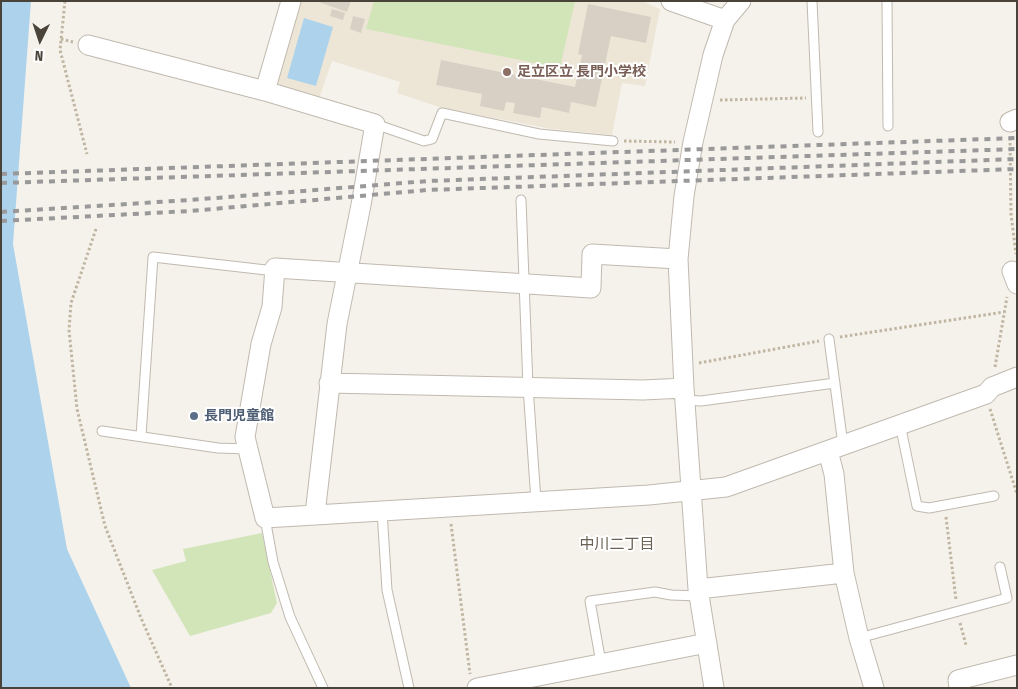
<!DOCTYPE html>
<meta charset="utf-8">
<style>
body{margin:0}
#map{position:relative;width:1018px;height:689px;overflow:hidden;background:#f5f2ec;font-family:"Fira Sans Condensed",sans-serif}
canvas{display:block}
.frame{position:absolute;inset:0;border:2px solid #49433a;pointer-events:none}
.north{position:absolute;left:15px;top:15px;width:50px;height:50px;-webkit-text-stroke:4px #fff;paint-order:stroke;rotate:184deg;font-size:14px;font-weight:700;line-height:20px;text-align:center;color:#49433a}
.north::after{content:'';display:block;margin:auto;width:18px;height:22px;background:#49433a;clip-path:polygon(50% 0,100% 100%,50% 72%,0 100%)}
</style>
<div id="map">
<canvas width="1018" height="689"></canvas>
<div class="frame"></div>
<div class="north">N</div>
</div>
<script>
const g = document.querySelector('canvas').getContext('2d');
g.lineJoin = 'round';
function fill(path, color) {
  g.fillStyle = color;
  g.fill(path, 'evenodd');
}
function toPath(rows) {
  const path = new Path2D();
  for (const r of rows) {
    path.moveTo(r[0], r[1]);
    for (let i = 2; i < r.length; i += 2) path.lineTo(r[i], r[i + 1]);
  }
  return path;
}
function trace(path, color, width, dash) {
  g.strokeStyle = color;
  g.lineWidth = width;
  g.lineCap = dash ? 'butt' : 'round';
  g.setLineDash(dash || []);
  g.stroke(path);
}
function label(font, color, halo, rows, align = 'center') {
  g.font = font + ' "Fira Sans Condensed","Noto Sans JP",sans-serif';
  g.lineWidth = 4;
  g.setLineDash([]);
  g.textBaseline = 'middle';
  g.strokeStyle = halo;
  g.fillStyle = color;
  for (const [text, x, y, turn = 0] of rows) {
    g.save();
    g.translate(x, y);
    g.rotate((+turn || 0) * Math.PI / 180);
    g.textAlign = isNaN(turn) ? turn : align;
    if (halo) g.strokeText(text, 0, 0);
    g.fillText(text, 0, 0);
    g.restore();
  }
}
const education = toPath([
 [298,1,642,1,660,9,645,86,622,83,612,135,552,129,442,108,397,93,400,82,332,61,319,99,275,86]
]);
const green = toPath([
 [374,1,575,1,560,68,366,29],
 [262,533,277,603,271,613,190,636,152,570,186,561,183,549]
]);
const water = toPath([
 [1,1,31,1,13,244,67,549,131,688,1,688],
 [304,18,333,27,316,86,287,78]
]);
const building = toPath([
 [316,1,351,1,347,12],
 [588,4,651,17,646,43,611,36,596,107,571,102,569,113,542,107,540,118,513,113,515,103,506,102,504,111,480,106,482,94,436,85,441,60,575,87,582,55,578,54],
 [332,9,345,13,343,20,330,16],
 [353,16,365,19,361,33,350,29]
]);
const path = toPath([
 [65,1,60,50,87,154],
 [61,39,73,42],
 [720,100,806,98],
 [1010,138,1011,214,1016,254],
 [624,141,675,142],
 [96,229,71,303,69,330,77,409,105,526,141,618,172,688],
 [840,337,1004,312],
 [699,363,819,341],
 [995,367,1007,297],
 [990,409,1017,494],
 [946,517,956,600],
 [451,524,470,674],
 [960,623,966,645]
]);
const lane = toPath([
 [812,1,818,132],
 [887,1,888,126],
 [375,124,424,141,432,139,442,113,539,134,613,141],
 [521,200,528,387,536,501],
 [829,339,843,445],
 [685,400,701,401,835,383],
 [900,424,917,506,929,508,994,496],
 [102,431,218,448,247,449],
 [141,436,153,257,266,270,275,268],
 [382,511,387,590,409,688],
 [265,518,273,562,290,617,323,688],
 [859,638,1007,598,1000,567],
 [601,663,590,601,655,592,671,595,699,596]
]);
const street = toPath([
 [671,1,725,20],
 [88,45,265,91,375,124,361,205,337,324,315,514],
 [265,91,291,1],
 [1010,122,1017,119],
 [678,259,592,254,591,288,275,268,272,307,261,344,245,437,265,518,649,495,726,487,986,394,992,387,1017,377],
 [1012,271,1017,284],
 [329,383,643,390,684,388],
 [828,451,834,474,844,573,859,638,874,688],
 [698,589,844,573],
 [477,688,707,643],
 [714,688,698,589,684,388,678,259,684,196,693,142,713,55,725,20,741,1],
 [959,688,958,680,1017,665]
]);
const rail = toPath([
 [1,174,1017,138],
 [1,183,1017,149],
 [1,212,190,200,428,181,1017,159],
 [1,221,190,211,427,190,1017,169]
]);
const markers = [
 [507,72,5,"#8d6e63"],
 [194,416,5,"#5c6f8a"]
];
const educationNames = [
 ["足立区立 長門小学校",517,72]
];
const serviceNames = [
 ["長門児童館",204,416]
];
const neighbourhoodNames = [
 ["中川二丁目",617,545]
];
fill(education, '#ede6d7');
fill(green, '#d2e5b8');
fill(water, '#add3ec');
fill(building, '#d9d0c5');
trace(lane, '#c0b9af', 11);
trace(street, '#c0b9af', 21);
trace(path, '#c0b5a1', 3, [2.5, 2.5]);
trace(lane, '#fff', 9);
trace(street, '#fff', 19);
trace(rail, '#999', 4, [6, 6]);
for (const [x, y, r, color] of markers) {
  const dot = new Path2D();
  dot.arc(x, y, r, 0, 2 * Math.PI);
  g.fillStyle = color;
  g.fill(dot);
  trace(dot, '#fff', 2);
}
label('bold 14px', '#785e54', '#fff', educationNames, 'left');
label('bold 14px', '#4e5e75', '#fff', serviceNames, 'left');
label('15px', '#6b6052', '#fff', neighbourhoodNames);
</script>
